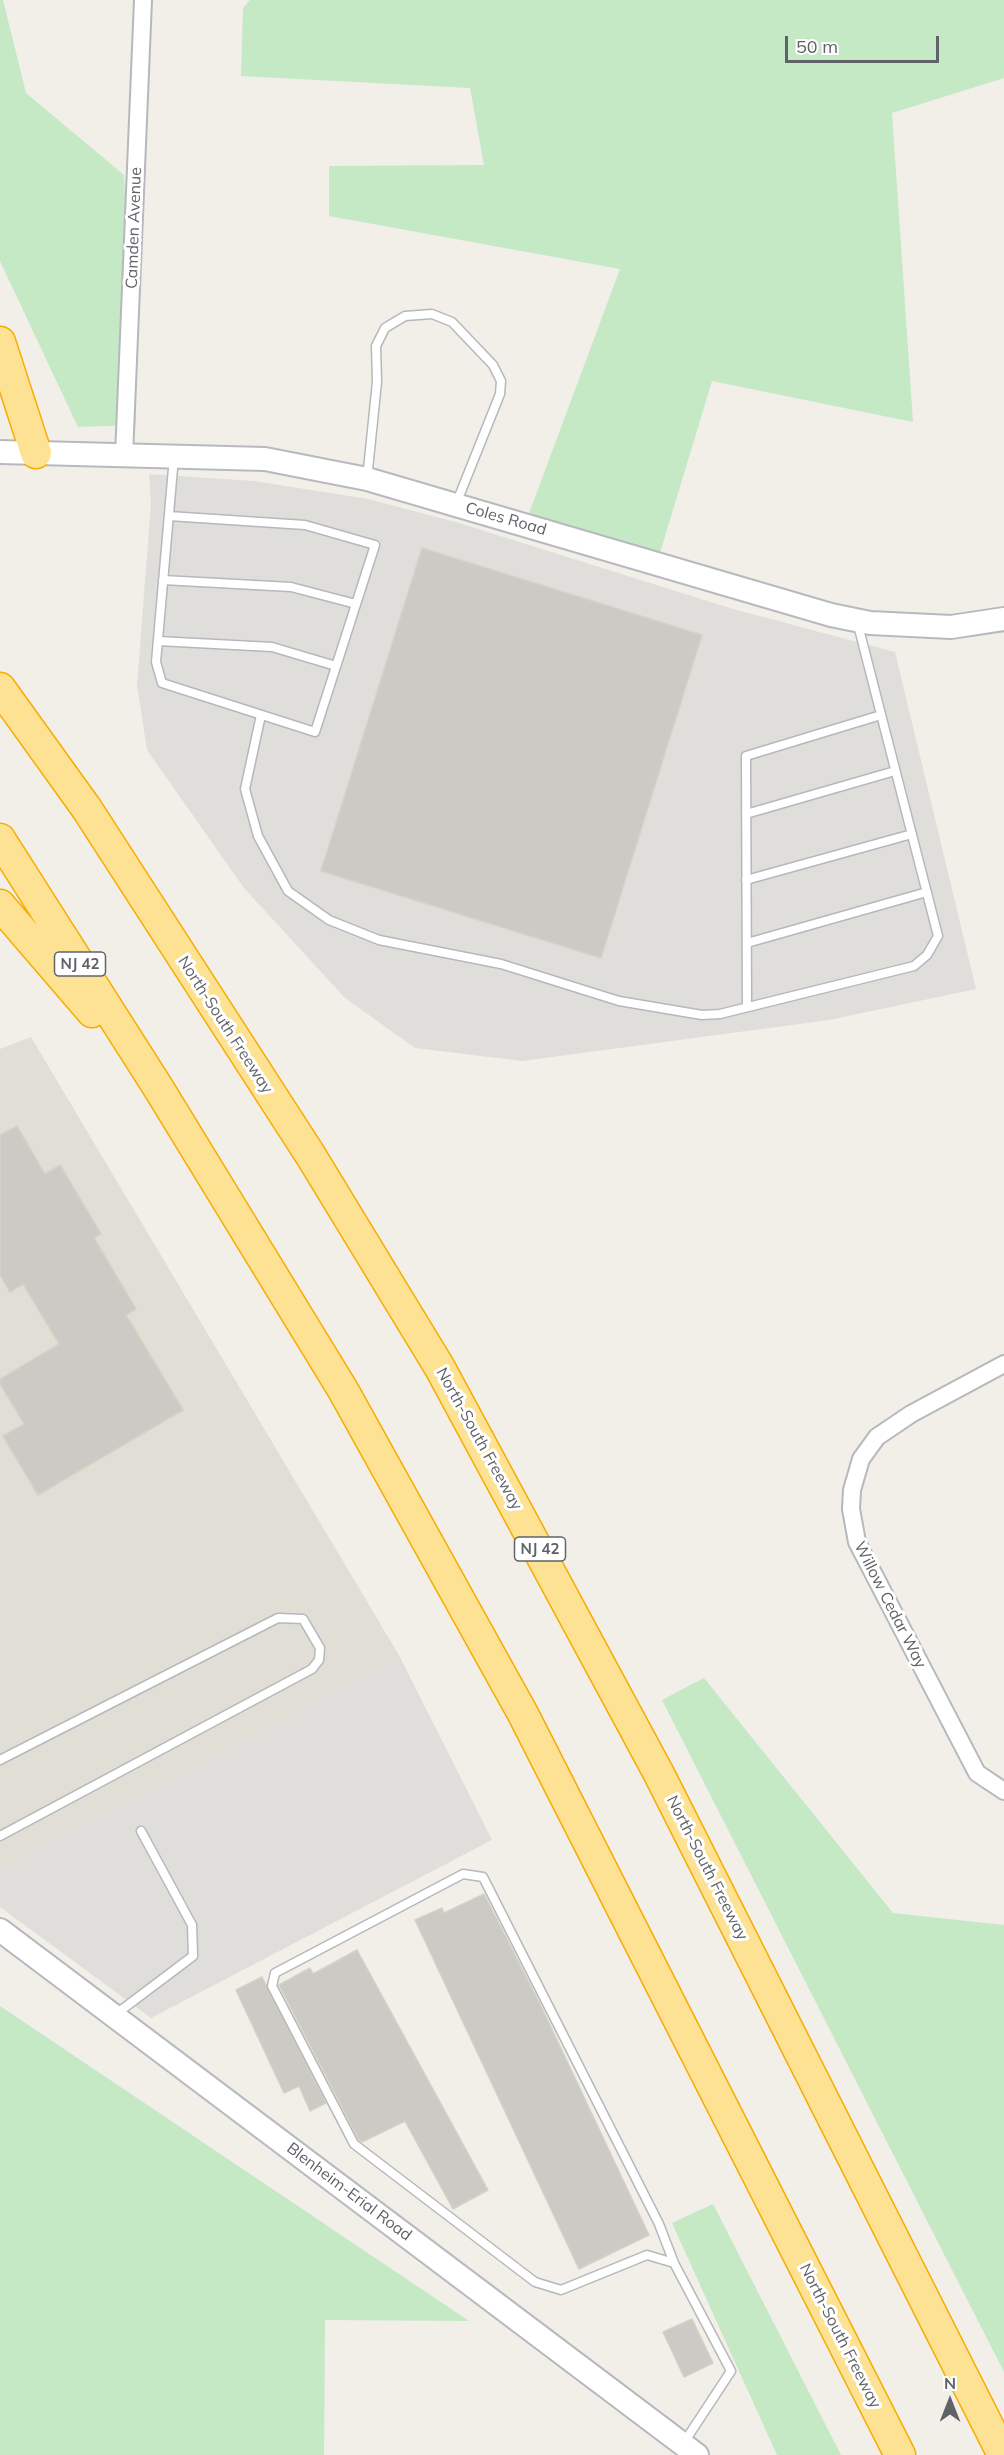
<!DOCTYPE html>
<style>
body{margin:0}
#map{position:relative;width:1004px;height:2455px;overflow:hidden;background:#f1efe8;font-family:Mulish,sans-serif}
canvas{display:block}
.north{position:absolute;left:920px;top:2371px;width:60px;height:60px;-webkit-text-stroke:4px #fff;paint-order:stroke;rotate:0deg;font-size:16px;font-weight:700;line-height:24px;text-align:center;color:#5f6368}
.north::after{content:'';display:block;margin:auto;width:21px;height:27px;background:#5f6368;clip-path:polygon(50% 0,100% 100%,50% 72%,0 100%)}
.scale{position:absolute;left:785px;top:36px;width:154px;height:27px;box-sizing:border-box;border:3px solid #5f6368;border-top:0;padding-left:8px;font-size:18px;line-height:21px;white-space:nowrap;color:#5f6368;-webkit-text-stroke:4px #fff;paint-order:stroke}
</style>
<div id="map">
<canvas width="1004" height="2455"></canvas>
<div class="north">N</div>
<div class="scale">50 m</div>
</div>
<script>
const g = document.querySelector('canvas').getContext('2d');
g.lineJoin = 'round';
function fill(path, color) {
  g.fillStyle = color;
  g.fill(path, 'evenodd');
}
function toPath(rows) {
  const path = new Path2D();
  for (const r of rows) {
    path.moveTo(r[0], r[1]);
    for (let i = 2; i < r.length; i += 2) path.lineTo(r[i], r[i + 1]);
  }
  return path;
}
function trace(path, color, width, dash) {
  g.strokeStyle = color;
  g.lineWidth = width;
  g.lineCap = dash ? 'butt' : 'round';
  g.setLineDash(dash || []);
  g.stroke(path);
}
function label(font, color, halo, rows, align = 'center') {
  g.font = font + ' Mulish,sans-serif';
  g.lineWidth = 6;
  g.setLineDash([]);
  g.textBaseline = 'middle';
  g.strokeStyle = halo;
  g.fillStyle = color;
  for (const [text, x, y, turn = 0] of rows) {
    g.save();
    g.translate(x, y);
    g.rotate((+turn || 0) * Math.PI / 180);
    g.textAlign = isNaN(turn) ? turn : align;
    if (halo) g.strokeText(text, 0, 0);
    g.fillText(text, 0, 0);
    g.restore();
  }
}
const industrial = toPath([
 [149,474,254,481,368,499,459,523,733,609,895,652,976,989,829,1020,522,1061,415,1048,345,998,244,888,147,750,137,685,151,503],
 [400,1657,492,1840,151,2018,0,1907,0,1869]
]);
const education = toPath([
 [31,1037,400,1657,0,1869,0,1049]
]);
const green = toPath([
 [0,0,3,0,26,93,124,175,136,425,78,427,0,261],
 [250,0,1004,0,1004,78,892,113,913,422,712,381,656,566,525,524,620,269,329,216,329,166,484,165,470,88,241,76,243,8],
 [704,1678,893,1913,1004,1925,1004,2372,662,1700],
 [0,2006,469,2321,325,2320,324,2455,0,2455],
 [713,2204,841,2455,777,2455,672,2223]
]);
const building = toPath([
 [422,548,702,635,601,958,321,871,422,548],
 [17,1126,45,1174,60,1165,101,1234,94,1238,136,1309,126,1315,183,1410,38,1495,3,1436,24,1424,0,1384,0,1379,59,1344,23,1284,10,1292,0,1275,0,1135,17,1126],
 [484,1894,541,2006,649,2235,579,2269,415,1920,442,1908,444,1913,484,1894],
 [357,1950,488,2190,453,2209,405,2121,362,2142,359,2140,279,1985,310,1968,313,1974,357,1950],
 [262,1977,326,2103,310,2111,299,2086,284,2093,236,1990,262,1977],
 [692,2319,713,2363,684,2377,663,2332,692,2319]
]);
const lane = toPath([
 [367,479,377,382,376,346,385,328,405,316,432,314,452,322,493,365,501,381,500,394,456,504],
 [169,516,305,525,375,545,315,732,162,683,156,662,174,457],
 [163,580,291,587,356,604],
 [158,641,272,647,336,666],
 [261,715,245,789,258,836,288,891,329,920,379,940,501,964,619,1001,702,1015,720,1014,914,966,927,955,938,936,857,621],
 [746,814,895,771],
 [746,880,912,834],
 [747,943,927,892],
 [747,1007,746,756,881,715],
 [0,1760,278,1618,303,1619,320,1648,319,1660,312,1669,0,1836],
 [116,2014,193,1956,192,1925,141,1831],
 [674,2263,659,2224,483,1877,463,1874,275,1973,272,1986,354,2144,535,2282,561,2290,647,2255,674,2263,731,2371,683,2444]
]);
const street = toPath([
 [124,456,143,0],
 [1004,1364,911,1414,877,1437,861,1459,852,1490,851,1509,857,1542,977,1773,1004,1791]
]);
const secondary = toPath([
 [0,452,265,459,367,479,831,615,870,623,951,627,1004,619],
 [0,1930,697,2455]
]);
const highway = toPath([
 [0,342,36,453],
 [0,688,87,809,311,1156,440,1368,659,1774,1003,2455],
 [0,839,159,1089,343,1390,523,1714,900,2455],
 [0,905,92,1012]
]);
const shields = [
 [80,964,51],
 [540,1549,51]
];
const shieldNames = [
 ["NJ 42",80,964],
 ["NJ 42",540,1549]
];
const streetNames = [
 ["Camden Avenue",134,228,-88],
 ["Coles Road",506,519,16],
 ["North-South Freeway",225,1025,57],
 ["North-South Freeway",479,1439,61],
 ["Willow Cedar Way",890,1605,63],
 ["North-South Freeway",707,1868,63],
 ["Blenheim-Erial Road",349,2192,37],
 ["North-South Freeway",840,2336,63]
];
fill(industrial, '#e0deda');
fill(education, '#e1ded6');
fill(green, '#c5e8c5');
fill(building, '#cccac5');
trace(building, '#d6d1c6', 1.5);
trace(lane, '#b5b8bc', 11);
trace(street, '#b5b8bc', 20);
trace(secondary, '#b6babf', 26);
trace(highway, '#f9ab00', 33);
trace(lane, '#fff', 8);
trace(street, '#fff', 16);
trace(secondary, '#fff', 22);
trace(highway, '#fde293', 30);
for (const [x, y, w] of shields) {
  const box = new Path2D();
  box.roundRect(x - w / 2, y - 12, w, 24, 4.5);
  g.fillStyle = '#fff';
  g.fill(box);
  trace(box, '#5f6368', 1.5);
}
label('bold 15px', '#5f6368', null, shieldNames);
label('16px', '#5f6368', '#fff', streetNames);
</script>
